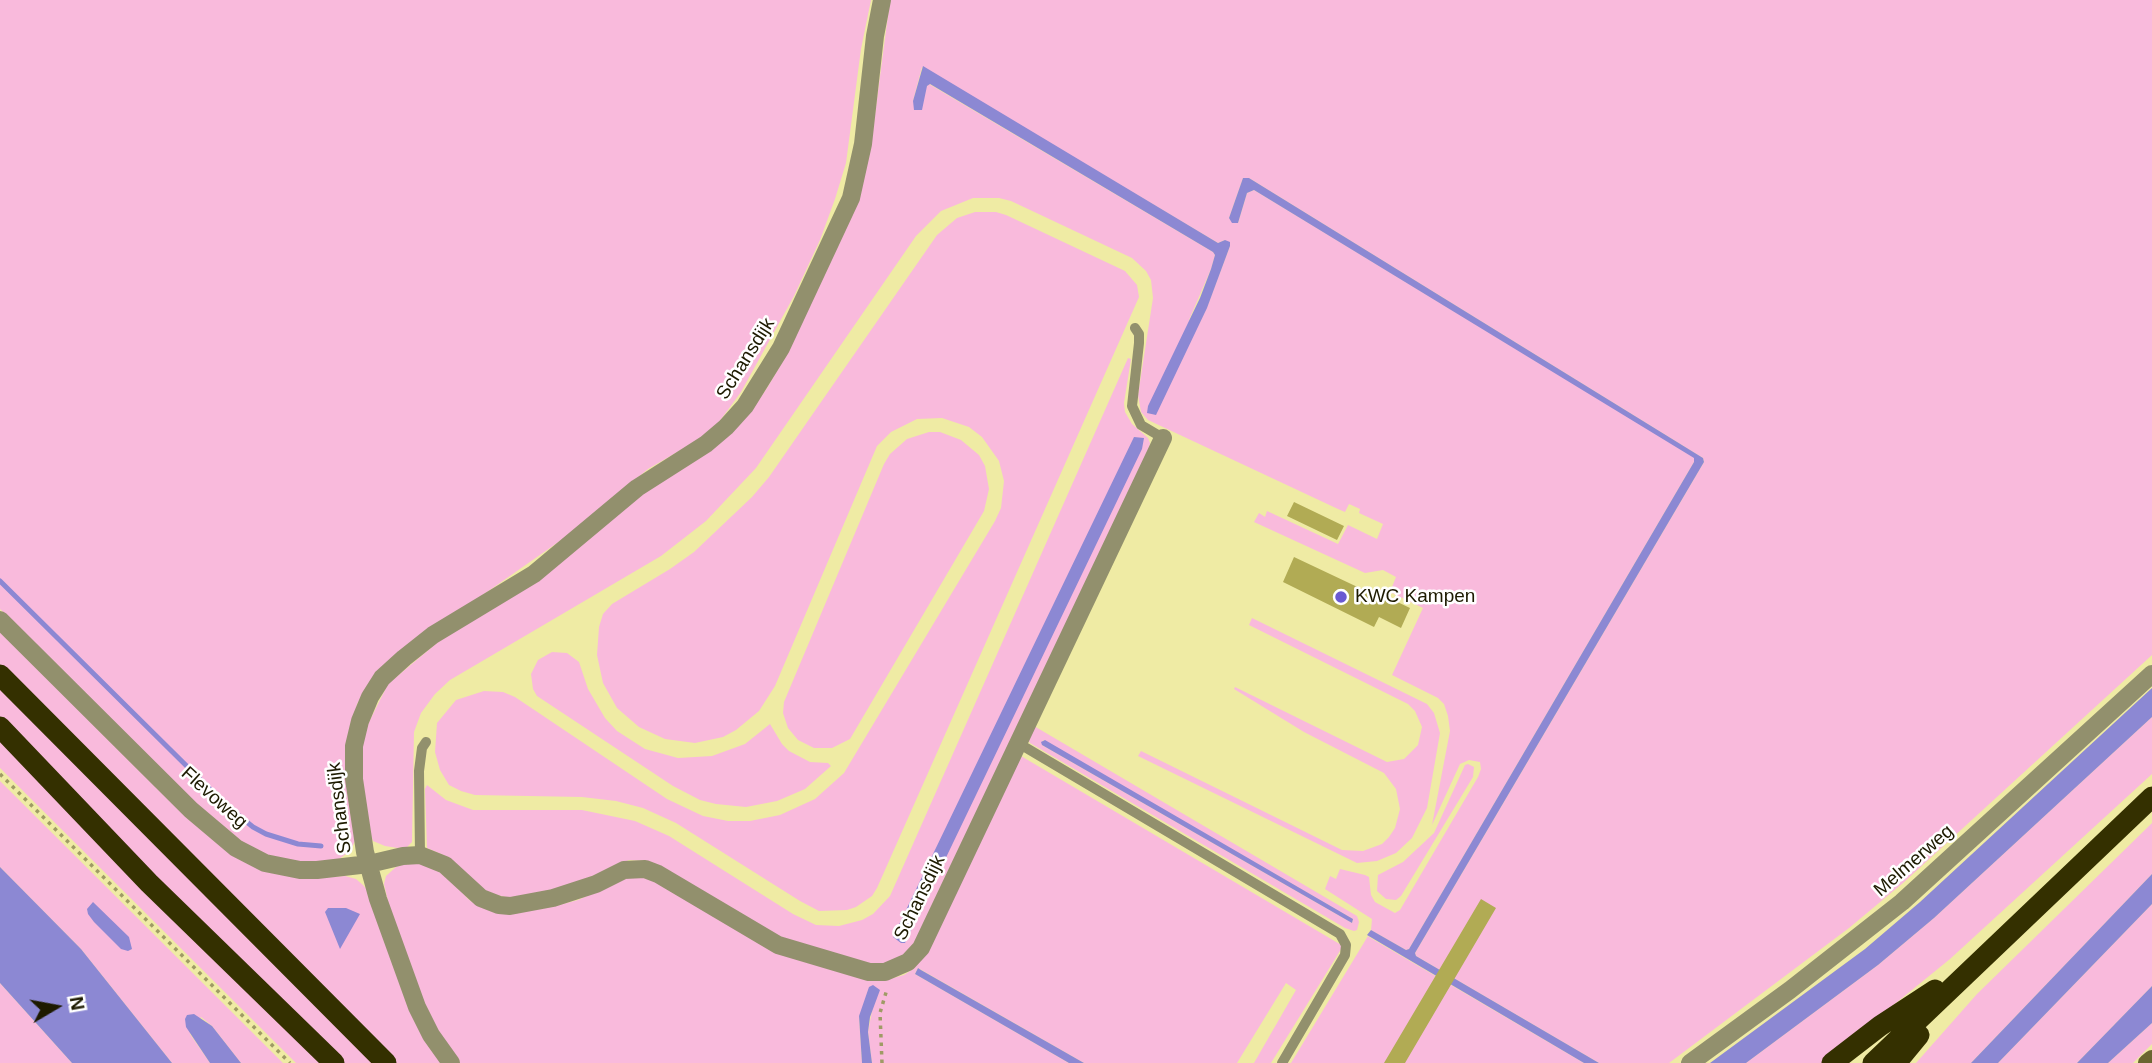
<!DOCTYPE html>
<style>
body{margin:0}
#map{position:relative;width:2152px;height:1063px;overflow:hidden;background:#efeba4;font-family:Arial,sans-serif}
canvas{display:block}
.north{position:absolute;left:21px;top:972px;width:70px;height:70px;-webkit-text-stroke:5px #fff;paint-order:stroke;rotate:80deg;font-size:19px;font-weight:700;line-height:28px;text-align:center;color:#1d1a00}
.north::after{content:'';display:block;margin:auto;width:24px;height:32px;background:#1d1a00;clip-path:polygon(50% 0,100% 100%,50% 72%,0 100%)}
</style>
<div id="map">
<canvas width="2152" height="1063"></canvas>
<div class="north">N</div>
</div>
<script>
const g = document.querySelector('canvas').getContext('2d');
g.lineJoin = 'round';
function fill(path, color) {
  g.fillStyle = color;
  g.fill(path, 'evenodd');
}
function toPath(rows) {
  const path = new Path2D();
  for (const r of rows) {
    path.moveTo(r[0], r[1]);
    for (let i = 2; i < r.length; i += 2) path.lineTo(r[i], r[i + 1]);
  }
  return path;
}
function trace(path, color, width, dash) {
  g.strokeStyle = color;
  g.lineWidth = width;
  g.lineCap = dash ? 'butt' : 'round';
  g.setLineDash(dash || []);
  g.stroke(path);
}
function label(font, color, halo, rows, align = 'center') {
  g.font = font + ' Arial,sans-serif';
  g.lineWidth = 5;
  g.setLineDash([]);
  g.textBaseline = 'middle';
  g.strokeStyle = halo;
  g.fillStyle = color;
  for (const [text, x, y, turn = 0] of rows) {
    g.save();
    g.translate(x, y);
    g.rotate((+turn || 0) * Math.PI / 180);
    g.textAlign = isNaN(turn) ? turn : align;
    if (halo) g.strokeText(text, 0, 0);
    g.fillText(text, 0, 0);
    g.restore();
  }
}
const green = toPath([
 [0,0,871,0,861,49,846,163,835,199,820,240,794,296,741,392,719,422,705,436,648,469,567,536,437,627,368,687,357,704,353,737,356,838,351,850,338,860,301,863,268,855,242,844,210,818,0,609],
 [890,0,2152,0,2152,655,1903,883,1849,928,1669,1063,1599,1063,1416,956,1415,953,1704,462,1703,458,1249,178,1243,178,1229,218,1238,223,1247,193,1254,190,1694,457,1694,462,1409,949,1406,950,1371,930,1372,919,1325,889,1330,876,1336,879,1340,869,1365,875,1369,877,1371,895,1375,902,1395,913,1400,910,1478,777,1481,769,1480,762,1469,760,1460,764,1432,825,1450,731,1448,716,1444,704,1438,698,1392,675,1423,608,1390,592,1396,577,1383,570,1365,573,1254,522,1259,513,1265,517,1267,511,1338,544,1348,525,1377,539,1383,524,1359,513,1360,509,1349,504,1345,512,1338,509,1148,420,1141,412,1138,395,1153,298,1151,280,1146,271,1132,258,1011,201,999,198,973,198,941,211,916,236,756,468,706,521,661,556,450,680,435,694,421,713,414,732,412,842,407,847,398,848,385,846,373,841,371,835,362,778,362,747,368,724,388,684,438,642,538,580,642,494,751,411,767,388,788,352,858,200,871,145],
 [922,67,1218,243,1225,240,1230,246,1207,307,1197,328,1189,320,1211,269,1215,255,1213,252,929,84,913,101],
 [975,212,996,212,1006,215,1125,271,1137,285,1139,297,877,888,872,896,856,907,847,910,819,911,800,901,676,823,643,808,616,801,582,797,475,795,461,791,449,785,440,770,435,752,437,723,456,700,484,691,503,692,515,697,667,799,703,816,728,821,750,821,780,815,815,799,844,773,995,521,1001,508,1004,481,999,461,982,437,969,427,942,418,917,419,891,432,877,446,775,686,759,711,736,730,723,737,695,743,665,739,639,727,617,708,603,683,597,655,599,627,603,614,612,604,670,569,694,552,752,497,769,477,937,235,957,218],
 [1128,358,1131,359,1124,403,1125,412,1132,424,1148,438,1150,443,1149,449,915,944,909,951,891,963,870,964,781,938,646,861,629,860,593,876,551,891,510,898,484,892,450,858,427,848,425,789,427,785,446,800,473,810,582,810,635,821,669,836,793,914,816,925,839,926,862,920,873,914,890,896],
 [929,432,940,432,961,440,979,455,985,466,989,489,984,511,850,739,832,748,814,748,798,740,788,728,783,713,784,702,884,464,890,454,907,439],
 [1252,618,1427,704,1434,713,1440,733,1427,808,1412,838,1396,853,1377,861,1357,863,1138,756,1141,751,1342,850,1363,851,1382,844,1389,837,1395,828,1400,809,1396,789,1384,773,1304,732,1234,689,1235,687,1387,762,1404,759,1418,745,1422,727,1415,711,1408,704,1249,625],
 [0,628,202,830,316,878,345,876,356,879,363,885,368,891,442,1063,394,1063,0,669],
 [552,652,567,653,579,662,588,689,605,718,617,731,645,749,678,758,712,756,745,744,770,724,782,744,789,751,810,762,828,763,831,766,805,789,777,801,746,807,716,804,700,800,673,786,537,696,533,689,531,674,538,660],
 [0,687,376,1063,343,1063,0,721],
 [2152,717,2152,774,1950,959,1822,1063,1746,1063,1878,965,1934,918],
 [1034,726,1357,916,1359,922,1357,930,1354,931,1345,928,1030,743,1028,739],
 [1043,740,1353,919,1352,923,1042,745],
 [0,738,325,1063,296,1063,0,768],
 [1021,756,1343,946,1271,1063,1254,1063,1296,990,1286,983,1237,1063,1084,1063,918,968,915,974,1069,1063,872,1063,868,1032,873,1006,859,1016,862,1063,460,1063,442,1040,424,1004,393,923,384,884,386,876,396,867,404,864,423,864,433,867,454,883,468,899,477,905,498,913,511,914,555,906,578,900,626,878,637,876,654,881,775,953,867,979,886,980,904,975,913,969,928,952],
 [1468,764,1474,767,1473,777,1401,896,1396,900,1386,899,1377,891,1378,875,1403,862,1434,833,1465,765],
 [0,781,283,1063,241,1063,212,1026,201,1017,190,1034,210,1063,172,1063,81,949,0,867],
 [2152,823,2152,874,1971,1063,1916,1063,1977,994],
 [2152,904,2152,986,2077,1063,1998,1063],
 [1368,936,1369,937,1584,1063,1291,1063],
 [0,983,72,1063,0,1063],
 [2152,1023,2152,1044,2133,1063,2108,1063]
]);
const water = toPath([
 [923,66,1218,243,1225,240,1230,242,1230,246,1207,308,1156,415,1147,413,1148,406,1200,298,1211,269,1215,255,1213,252,930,84,927,86,922,110,914,110,913,101],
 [1243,178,1249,178,1703,458,1704,462,1415,953,1416,956,1599,1063,1584,1063,1367,935,1371,930,1406,950,1409,949,1694,462,1694,458,1254,190,1247,193,1238,223,1232,223,1229,218],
 [1134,437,1144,438,1142,449,905,943,901,943,893,937],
 [2152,688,2152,717,1934,918,1878,965,1746,1063,1710,1063,1865,949,1920,902],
 [1045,740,1353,919,1352,923,1042,745,1041,742],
 [0,867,81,949,172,1063,72,1063,0,983],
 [2152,874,2152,904,1998,1063,1971,1063],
 [93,902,129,937,132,949,128,951,121,949,94,922,88,914,87,909],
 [328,908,346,908,360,914,340,949,325,912],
 [918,968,921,970,1084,1063,1069,1063,915,974],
 [873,985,880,990,870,1017,868,1032,872,1063,862,1063,859,1016,869,987],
 [2152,986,2152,1023,2108,1063,2077,1063],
 [194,1014,212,1026,241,1063,210,1063,186,1027,185,1019,187,1015]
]);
const stream = toPath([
 [0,581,227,806,253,827,266,834,298,844,321,846]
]);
const building = toPath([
 [1294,502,1344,526,1337,540,1287,516],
 [1294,557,1385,600,1387,597,1410,608,1401,628,1379,617,1374,627,1283,582],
 [1481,899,1496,908,1405,1063,1384,1063]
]);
const path = toPath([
 [0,774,290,1063],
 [882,1063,880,1013,887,989]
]);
const lane = toPath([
 [1135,328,1139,334,1139,343,1132,406,1141,425,1163,438],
 [1018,743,1340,934,1346,945,1345,955,1282,1063],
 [420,855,419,771,422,748,426,742]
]);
const street = toPath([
 [0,620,191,810,236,848,265,863,300,870,317,870,369,864,403,856,420,855,445,865,481,898,499,905,510,906,553,898,596,884,624,870,645,869,658,874,778,945,869,972,885,972,908,962,921,948,1163,438],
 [451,1063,431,1035,417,1007,378,899,365,852,354,779,354,746,360,721,370,697,382,678,404,658,433,635,534,574,637,488,706,444,726,427,745,406,781,348,851,198,863,144,875,36,882,0],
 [1690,1063,1790,990,1902,902,2152,674]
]);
const secondary = toPath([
 [2147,1063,2152,1059]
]);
const highway = toPath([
 [0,675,386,1063],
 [0,727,149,883,334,1063],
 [1832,1063,1880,1026,1935,990],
 [1873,1063,2152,797],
 [1896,1063,1919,1035]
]);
const markers = [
 [1341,597,7,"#6a59d2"]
];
const streetNames = [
 ["Schansdijk",746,359,-58],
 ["Flevoweg",214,798,42],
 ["Schansdijk",340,808,-97],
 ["Melmerweg",1914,861,-41],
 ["Schansdijk",920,898,-64]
];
const poiNames = [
 ["KWC Kampen",1355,597]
];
fill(green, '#f9badc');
fill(water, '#8c88d3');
trace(stream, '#8c88d3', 5);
fill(building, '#b1ab54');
trace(path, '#9f9b65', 3.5, [3.5, 5]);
trace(lane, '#92906d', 10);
trace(street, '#92906d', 18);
trace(secondary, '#6a6630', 18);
trace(highway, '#343000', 21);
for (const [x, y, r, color] of markers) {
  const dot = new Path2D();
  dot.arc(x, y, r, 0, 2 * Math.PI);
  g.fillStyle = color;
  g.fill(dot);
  trace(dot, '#fff', 2.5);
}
label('19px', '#1d1a00', '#fff', streetNames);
label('19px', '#1d1a00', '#fff', poiNames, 'left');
</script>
